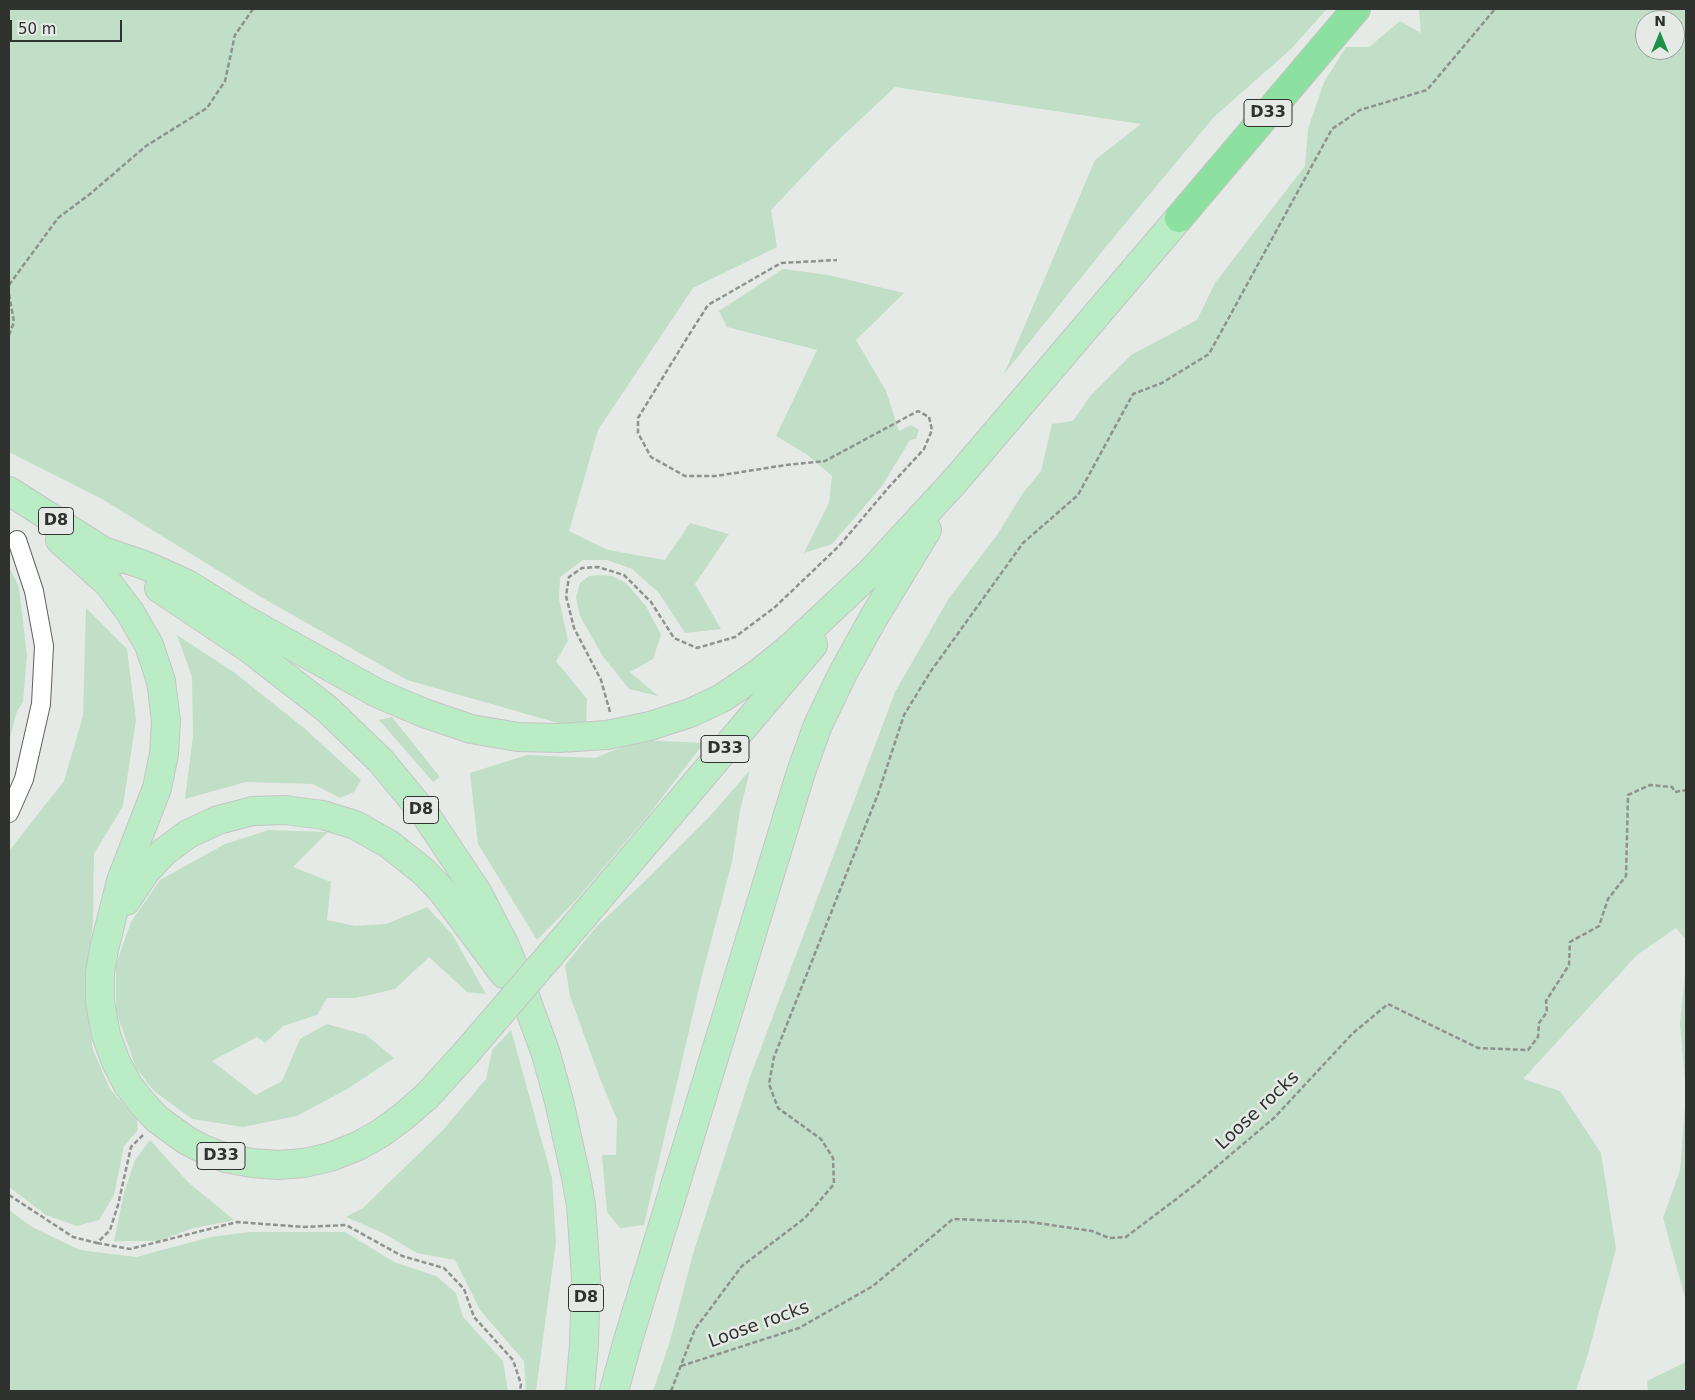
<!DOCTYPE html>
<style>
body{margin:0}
#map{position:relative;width:1695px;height:1400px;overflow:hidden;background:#e6eae6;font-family:"DejaVu Sans",sans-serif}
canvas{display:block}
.frame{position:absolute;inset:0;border:10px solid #303230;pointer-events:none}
.north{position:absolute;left:1635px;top:10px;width:50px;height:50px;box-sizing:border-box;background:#e6eae6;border:1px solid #9da09d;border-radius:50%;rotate:0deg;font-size:14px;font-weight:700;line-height:20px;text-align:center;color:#303230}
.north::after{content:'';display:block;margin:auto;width:18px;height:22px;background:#208f48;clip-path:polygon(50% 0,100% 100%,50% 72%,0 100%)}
.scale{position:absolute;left:10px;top:20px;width:112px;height:22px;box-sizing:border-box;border:2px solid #303230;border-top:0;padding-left:6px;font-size:15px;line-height:18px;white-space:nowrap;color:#303230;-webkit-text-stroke:4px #e6eae6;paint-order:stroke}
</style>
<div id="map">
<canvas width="1695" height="1400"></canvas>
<div class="frame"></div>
<div class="north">N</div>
<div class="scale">50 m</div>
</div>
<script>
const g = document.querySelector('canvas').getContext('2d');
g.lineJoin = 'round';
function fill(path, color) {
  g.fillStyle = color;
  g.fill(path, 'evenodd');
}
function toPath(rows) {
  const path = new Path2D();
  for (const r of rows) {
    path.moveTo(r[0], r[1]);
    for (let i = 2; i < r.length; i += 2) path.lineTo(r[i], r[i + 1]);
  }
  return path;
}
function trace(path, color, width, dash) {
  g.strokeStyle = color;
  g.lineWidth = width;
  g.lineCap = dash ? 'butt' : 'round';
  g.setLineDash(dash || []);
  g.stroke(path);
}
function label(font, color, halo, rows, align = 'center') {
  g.font = font + ' "DejaVu Sans",sans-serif';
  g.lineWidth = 5;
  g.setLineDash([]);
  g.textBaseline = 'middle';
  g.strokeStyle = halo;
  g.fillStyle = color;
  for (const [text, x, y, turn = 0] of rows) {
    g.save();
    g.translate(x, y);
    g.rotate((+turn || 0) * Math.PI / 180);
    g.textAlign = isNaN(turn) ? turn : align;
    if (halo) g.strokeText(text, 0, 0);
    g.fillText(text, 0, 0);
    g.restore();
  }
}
const green = toPath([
 [9,9,1327,9,1291,49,1214,117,1109,243,1004,374,1095,160,1141,124,895,87,831,147,771,210,777,247,693,288,598,430,569,531,608,550,665,560,690,523,729,534,695,584,721,629,685,633,659,593,632,569,607,560,583,560,560,577,559,599,568,641,556,661,587,699,586,723,558,723,407,680,261,597,102,499,9,452],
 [1419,9,1686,9,1686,940,1676,928,1637,955,1523,1079,1560,1091,1601,1153,1616,1249,1588,1354,1576,1391,653,1391,670,1341,693,1254,750,1077,895,692,949,598,997,535,1023,493,1041,471,1052,424,1073,421,1090,396,1131,355,1197,320,1215,283,1305,166,1308,129,1324,82,1346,47,1369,47,1400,21,1421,33],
 [1645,20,1675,20,1675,50,1645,50],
 [783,269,828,275,904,293,856,340,886,391,899,431,911,425,919,430,916,439,910,440,882,486,832,544,804,553,829,503,832,476,806,454,776,436,817,350,727,327,719,311],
 [9,567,19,587,27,655,23,702,17,711,9,742],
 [599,575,612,576,626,583,646,606,661,635,653,659,630,672,658,696,629,689,602,655,580,616,576,597,580,583,589,576],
 [86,608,127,649,136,720,123,806,94,854,93,923,85,996,93,1050,110,1089,137,1119,138,1130,124,1146,114,1195,99,1220,77,1226,46,1215,9,1187,9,851,64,781,83,716],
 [177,635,235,673,304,728,361,780,354,792,340,798,313,784,246,782,185,799,193,736,192,677],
 [392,717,440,777,433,782,379,720],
 [639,740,704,743,651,812,578,898,537,940,478,844,470,773,527,755,595,758],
 [750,770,740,811,732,862,701,979,644,1225,620,1228,607,1212,602,1155,616,1155,617,1120,599,1076,570,996,565,965,596,927,645,881,711,815],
 [269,830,328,832,293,867,331,882,327,920,355,926,386,924,427,907,452,934,486,994,467,992,429,957,395,989,356,998,327,998,317,1015,283,1026,265,1043,257,1037,212,1061,256,1095,282,1081,300,1039,327,1024,366,1035,394,1058,349,1088,297,1116,243,1127,192,1119,154,1091,136,1068,116,1011,116,964,131,922,160,880,225,844],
 [1686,962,1686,1301,1663,1218,1680,1170,1686,1093,1680,1024],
 [511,1030,552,1178,556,1242,536,1391,526,1391,524,1361,480,1310,455,1260,417,1253,383,1233,346,1217,363,1208,443,1130,486,1079,492,1050],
 [150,1140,188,1182,234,1220,190,1229,159,1241,114,1241,124,1193,135,1160],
 [9,1210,32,1227,80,1250,136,1257,211,1237,250,1232,345,1232,394,1262,436,1276,456,1293,463,1317,503,1361,508,1391,9,1391],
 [1686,1362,1686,1391,1648,1391,1647,1381]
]);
const path = toPath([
 [9,285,58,218,90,194,146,146,207,108,225,81,235,35,253,9],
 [9,294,14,322,9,335],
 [610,712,601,680,574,628,566,596,569,577,582,568,598,567,624,575,651,602,674,638,697,648,735,637,774,608,839,546,889,487,924,449,932,430,929,417,918,411,825,461,786,465,716,476,685,476,651,457,638,433,638,418,687,338,708,305,781,263,837,260],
 [9,1195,73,1237,97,1243,110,1230,118,1205,131,1147,143,1135],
 [97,1243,130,1249,237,1222,304,1227,346,1225,402,1256,444,1268,464,1289,474,1317,513,1360,521,1384,520,1391],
 [681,1366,799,1328,873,1286,953,1219,1030,1222,1092,1231,1109,1238,1126,1237,1196,1184,1275,1117,1353,1033,1388,1004,1478,1048,1528,1050,1538,1037,1539,1023,1547,1012,1546,1001,1569,965,1570,942,1599,926,1608,899,1626,876,1628,795,1650,785,1672,787,1675,792,1686,790],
 [671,1391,695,1329,742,1266,805,1218,834,1184,833,1158,821,1139,778,1108,769,1084,774,1057,878,794,904,715,931,671,1023,543,1078,495,1133,394,1162,383,1209,354,1332,129,1360,110,1427,90,1495,9]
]);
const street = toPath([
 [9,813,24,779,41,704,44,646,34,591,17,540]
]);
const primary = toPath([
 [9,491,117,560],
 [60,540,108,583,130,612,149,645,161,681,166,721,164,754,157,788,121,881,104,949,100,973,100,1002,106,1035,116,1062,128,1085,143,1104,157,1119,186,1140,203,1149,226,1158,252,1163,278,1165,304,1163,330,1157,358,1146,381,1133,404,1116,427,1096,466,1053],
 [103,551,147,566,187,584,242,618,377,693,424,713,471,729,518,737,560,738,607,735,650,726,690,713,722,698,759,673,791,647,871,572,955,481,1179,218],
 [159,588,247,647,327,709,381,761,427,817,477,892,505,946,519,980,546,1054,559,1101,576,1177,581,1205,586,1278,584,1344,580,1391],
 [126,901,146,871,165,851,188,834,218,820,253,811,285,810,323,815,355,825,389,844,424,872,443,892,504,974],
 [576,925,813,645],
 [614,1391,628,1340,801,772,818,725,843,673,874,617,927,530]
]);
const highway = toPath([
 [1179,218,1356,9]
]);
const primaryBridge = toPath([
 [466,1053,576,925]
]);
const shields = [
 [1268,113,48],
 [56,521,35],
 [725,749,48],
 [421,810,35],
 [221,1156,48],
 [586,1298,35]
];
const shieldNames = [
 ["D33",1268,113],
 ["D8",56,521],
 ["D33",725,749],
 ["D8",421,810],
 ["D33",221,1156],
 ["D8",586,1298]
];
const streetNames = [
 ["Loose rocks",1258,1111,-43],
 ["Loose rocks",759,1325,-20]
];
fill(green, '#c0dfc6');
trace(street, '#5e625e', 20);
trace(primary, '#c5c6c5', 30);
trace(highway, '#c5c6c5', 30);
trace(path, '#8f928f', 2.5, [5, 2.5]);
trace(street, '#fff', 18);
trace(primary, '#baecc6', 28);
trace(highway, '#8ce0a0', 28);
trace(primaryBridge, '#c5c6c5', 30, []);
trace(primaryBridge, '#baecc6', 28);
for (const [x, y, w] of shields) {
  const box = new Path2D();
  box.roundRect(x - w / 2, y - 13.5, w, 27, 4);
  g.fillStyle = '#e6eae6';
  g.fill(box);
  trace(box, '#303230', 1);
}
label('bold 16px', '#303230', null, shieldNames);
label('18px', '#303230', '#e6eae6', streetNames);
</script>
